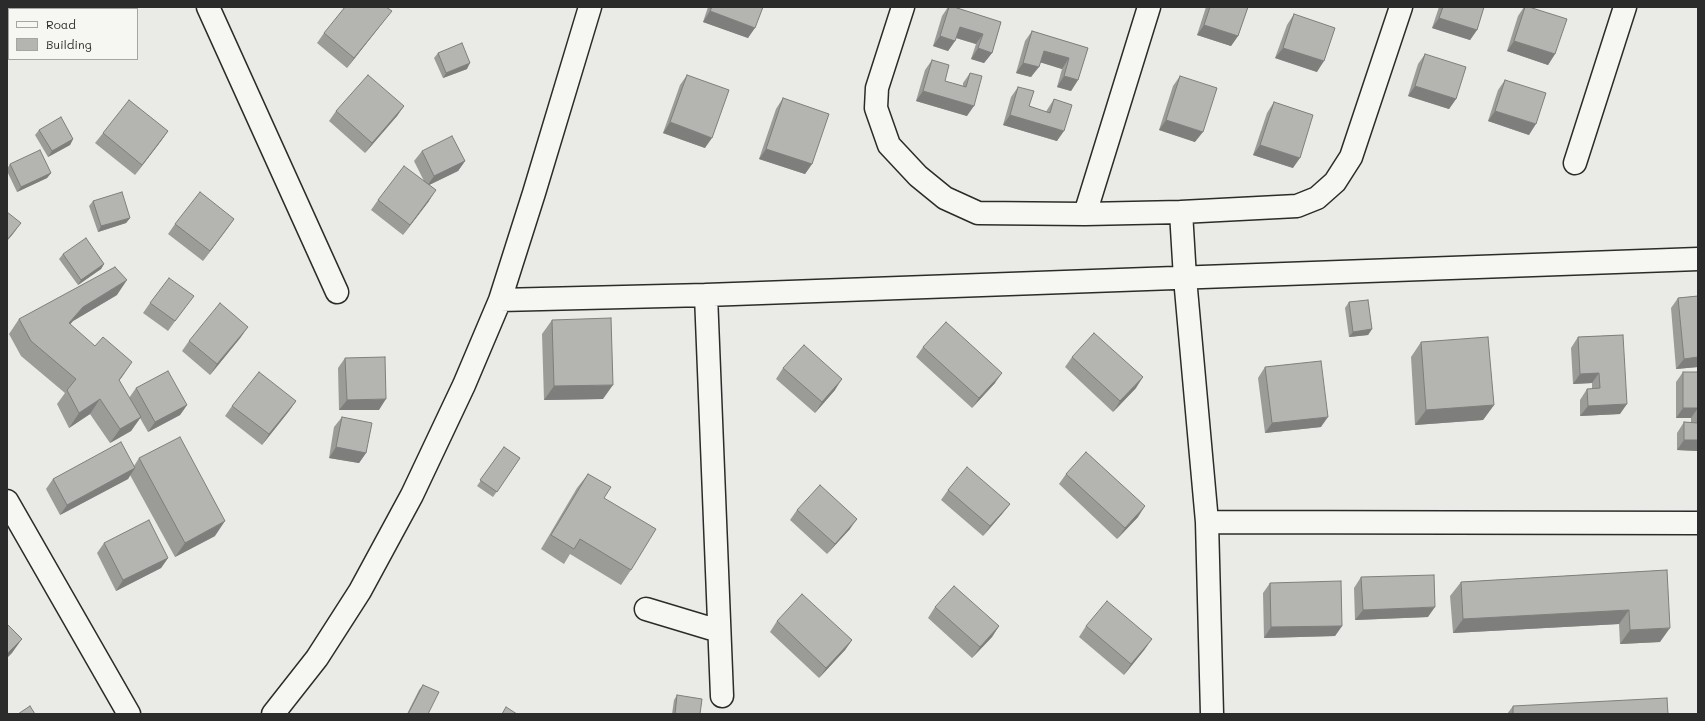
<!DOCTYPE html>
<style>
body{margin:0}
#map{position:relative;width:1705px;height:721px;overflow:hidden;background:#eaeae6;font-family:Mali,sans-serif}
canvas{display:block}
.frame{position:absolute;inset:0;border:8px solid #2b2b2b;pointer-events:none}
.legend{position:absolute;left:8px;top:8px;width:130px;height:52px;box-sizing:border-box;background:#f6f6f2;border:1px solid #a5a5a2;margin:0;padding:5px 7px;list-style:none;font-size:12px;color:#2b2b2b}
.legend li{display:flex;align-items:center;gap:8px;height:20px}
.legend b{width:20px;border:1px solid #a5a5a2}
</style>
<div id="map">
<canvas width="1705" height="721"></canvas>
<div class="frame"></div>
<ul class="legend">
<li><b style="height:5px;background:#f6f6f2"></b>Road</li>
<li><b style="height:11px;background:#b4b4b1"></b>Building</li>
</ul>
</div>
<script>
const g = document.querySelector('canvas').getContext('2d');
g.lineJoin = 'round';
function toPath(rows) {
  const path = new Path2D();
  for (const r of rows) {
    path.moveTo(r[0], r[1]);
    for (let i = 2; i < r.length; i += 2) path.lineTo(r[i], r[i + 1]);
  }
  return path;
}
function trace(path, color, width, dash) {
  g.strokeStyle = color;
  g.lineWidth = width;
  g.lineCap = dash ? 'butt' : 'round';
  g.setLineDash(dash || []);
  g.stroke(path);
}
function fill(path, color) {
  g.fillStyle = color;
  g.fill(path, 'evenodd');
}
const minor = toPath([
 [208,7,337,292],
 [903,7,877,88,876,108,889,145,918,176,945,198,978,213,1085,214,1181,212,1297,206,1317,198,1335,182,1351,157,1401,7],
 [1575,163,1625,7],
 [1181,212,1185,278,1207,522,1212,714],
 [1085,214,1149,7],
 [706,295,722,696],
 [500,300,706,295,1698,259],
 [7,501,129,714],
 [1207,522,1698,523],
 [646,609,719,631],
 [273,714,317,658,360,591,412,495,464,385,500,300,534,193,590,7]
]);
const wall = toPath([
 [39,7,55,7,51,9,40,9],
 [708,7,763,7,748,38,703,22],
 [948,7,954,7,1001,22,992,53,984,63,971,59,976,44,956,38,955,41,948,51,933,46,942,16],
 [1206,7,1248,7,1238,36,1231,46,1197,35],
 [1439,7,1484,7,1477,30,1470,40,1432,28],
 [1524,7,1529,7,1555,54,1548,65,1507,51,1518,16],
 [1294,14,1317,72,1275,58,1287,25],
 [384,21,347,68,317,43,324,33],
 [1032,31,1088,48,1078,80,1071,91,1057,87,1062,69,1040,62,1031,77,1016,73,1025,41],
 [438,53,467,69,443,78,434,58],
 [1425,54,1456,99,1449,109,1408,96,1418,64],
 [932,60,945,81,963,86,963,83,970,73,967,116,916,101,925,70],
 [687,75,705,148,663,133,680,85],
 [1180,76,1195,142,1159,130,1173,86],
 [1505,80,1529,135,1488,121,1498,90],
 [1018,87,1029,106,1046,112,1047,110,1054,99,1057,141,1003,125,1011,97],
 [783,98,812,164,805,174,759,159,776,109],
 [1274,102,1293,168,1253,155,1267,113],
 [404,106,397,116,365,153,329,121,336,111],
 [39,130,73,139,70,145,48,157,35,135],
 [168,131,161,141,135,175,95,143,103,133],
 [422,151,465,161,458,171,429,185,429,201,403,235,371,210,378,200,424,181,414,161],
 [10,164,51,173,47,178,17,192,7,171,7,169],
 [93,201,130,218,126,223,98,232,89,206],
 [234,219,203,261,168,234,175,224],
 [63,254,104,264,101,269,78,285,59,259],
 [117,295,73,321,70,324,119,381,129,398,136,388,187,405,180,415,148,432,140,418,131,431,110,443,90,414,69,428,57,404,65,393,21,356,9,334,19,319],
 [1698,296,1698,367,1676,369,1671,308,1678,298],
 [1349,302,1372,329,1368,335,1349,337,1345,308],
 [150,303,186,306,168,331,143,313],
 [552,320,603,399,544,400,542,334],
 [1623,335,1620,414,1580,416,1580,400,1587,389,1592,389,1592,383,1573,384,1571,348,1578,337],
 [241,337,210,375,182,351,189,341],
 [1421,342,1494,405,1483,420,1415,425,1411,357],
 [923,347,995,383,972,408,916,357],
 [1072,357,1136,388,1113,412,1065,367],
 [345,358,379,410,339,410,338,368],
 [1265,367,1321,427,1265,433,1258,378],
 [783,368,835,390,815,413,776,379],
 [1683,372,1698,372,1698,451,1677,450,1677,433,1684,422,1691,422,1691,418,1676,418,1676,382],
 [296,401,289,411,262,445,225,416,232,406],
 [342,417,366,453,359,463,329,458,334,427],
 [504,447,520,458,493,497,477,486],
 [139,458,215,536,175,557,130,475,128,479,60,515,46,489,53,479,134,466],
 [588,474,631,570,621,585,570,554,564,564,541,549,577,488],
 [1066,474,1138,517,1117,539,1059,484],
 [948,490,1010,504,1002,514,983,536,941,500],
 [797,510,850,529,827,554,790,520],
 [104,543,168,558,161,568,116,591,97,553],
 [1667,570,1660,642,1620,644,1619,624,1453,633,1450,596,1461,582],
 [1361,577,1428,617,1355,620,1354,588],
 [1270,583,1342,626,1335,636,1264,638,1263,593],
 [935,607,999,626,992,637,972,658,928,618],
 [777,621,852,640,845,650,819,678,770,632],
 [1086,626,1145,649,1124,675,1079,637],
 [423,685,428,714,407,714,419,690],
 [677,695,700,714,672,714,674,700],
 [1513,706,1668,714,1507,714]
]);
const shadedWall = toPath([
 [46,7,55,7,51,9,45,9],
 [392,11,384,21,347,68,354,58],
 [710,11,755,28,748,38,703,22],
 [1439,18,1477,30,1470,40,1432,28],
 [1204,25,1238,36,1231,46,1197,35],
 [960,27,983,34,976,44,953,37],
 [940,36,955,41,948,51,933,46],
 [1514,41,1555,54,1548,65,1507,51],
 [978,48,992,53,984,63,971,59],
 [1283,48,1324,61,1317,72,1275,58],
 [1044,51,1069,58,1062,69,1036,61],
 [470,63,467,69,443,78,446,73],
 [1023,63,1039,67,1031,77,1016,73],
 [1064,76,1078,80,1071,91,1057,87],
 [1415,86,1456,99,1449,109,1408,96],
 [923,91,974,106,967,116,916,101],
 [404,106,397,116,365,153,372,143],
 [1495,111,1536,124,1529,135,1488,121],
 [1010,115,1064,131,1057,141,1003,125],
 [1166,120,1203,132,1195,142,1159,130],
 [670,122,712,138,705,148,663,133],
 [168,131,161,141,135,175,142,165],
 [73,139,70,145,48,157,52,151],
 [1260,145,1300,158,1293,168,1253,155],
 [766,149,812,164,805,174,759,159],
 [465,161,458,171,427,186,434,176],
 [51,173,47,178,17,192,21,187],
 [436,190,429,201,403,235,410,225],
 [130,218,126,223,98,232,101,226],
 [234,219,227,229,203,261,210,251],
 [21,223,13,234,7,241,7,240],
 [104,264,101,269,78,285,81,280],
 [127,280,117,295,73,321,58,338,69,323,83,307],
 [248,327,241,337,210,375,217,364],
 [1372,329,1368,335,1349,337,1353,332],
 [1698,357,1698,367,1676,369,1684,359],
 [132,362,122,377,108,395,119,380],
 [1002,373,995,383,972,408,979,398],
 [1599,373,1592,383,1573,384,1580,374],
 [1143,377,1136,388,1113,412,1120,401],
 [842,379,835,390,815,413,822,402],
 [613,385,603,399,544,400,554,386],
 [100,399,90,414,69,428,79,413],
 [386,399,379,410,339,410,347,400],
 [296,401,289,411,262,445,269,434],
 [1627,404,1620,414,1580,416,1588,406],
 [187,405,180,415,148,432,155,422],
 [1494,405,1483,420,1415,425,1426,410],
 [1683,408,1698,408,1691,418,1676,418],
 [141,417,131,431,110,443,120,429],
 [1328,417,1321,427,1265,433,1272,423],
 [1684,440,1698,440,1698,451,1677,450],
 [336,447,366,453,359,463,329,458],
 [135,468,128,479,60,515,67,505],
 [1010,504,1002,514,983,536,990,526],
 [1145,506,1138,517,1117,539,1125,528],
 [857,519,850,529,827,554,835,544],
 [225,521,215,536,175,557,185,543],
 [168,558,161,568,116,591,123,580],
 [1435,607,1428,617,1355,620,1363,610],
 [1629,610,1619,624,1453,633,1463,619],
 [999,626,992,637,972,658,980,647],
 [1342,626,1335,636,1264,638,1271,627],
 [1670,628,1660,642,1620,644,1630,630],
 [22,639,12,653,7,658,7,654],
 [1152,639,1145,649,1124,675,1131,664],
 [852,640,845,650,819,678,826,668]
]);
const building = toPath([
 [345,7,386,7,392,11,354,58,324,33,345,7],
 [712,7,763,7,755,28,710,11,712,7],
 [949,7,954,7,1001,22,992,53,978,48,983,34,960,27,955,41,940,36,949,7],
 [1210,7,1248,7,1238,36,1204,25,1210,7],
 [1443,7,1484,7,1477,30,1439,18,1443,7],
 [1525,7,1529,7,1567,19,1555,54,1514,41,1525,7],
 [1294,14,1335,28,1324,61,1283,48,1294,14],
 [1032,31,1088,48,1078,80,1064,76,1069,58,1044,51,1039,67,1023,63,1032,31],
 [462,43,470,63,446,73,438,53,462,43],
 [1425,54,1466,67,1456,99,1415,86,1425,54],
 [932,60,949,65,945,81,966,87,970,73,982,76,974,106,923,91,932,60],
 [368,75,404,106,372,143,336,111,368,75],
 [687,75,729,90,712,138,670,122,687,75],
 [1180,76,1217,88,1203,132,1166,120,1180,76],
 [1505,80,1546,93,1536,124,1495,111,1505,80],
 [1018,87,1034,91,1029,106,1050,113,1054,99,1072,105,1064,131,1010,115,1018,87],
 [783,98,829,114,812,164,766,149,783,98],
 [129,100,168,131,142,165,103,133,129,100],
 [1274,102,1313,115,1300,158,1260,145,1274,102],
 [61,117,73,139,52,151,39,130,61,117],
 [452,136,465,161,434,176,422,151,452,136],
 [40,150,51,173,21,187,10,164,40,150],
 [404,166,436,190,410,225,378,200,404,166],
 [122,192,130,218,101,226,93,201,122,192],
 [200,192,234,219,210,251,175,224,200,192],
 [7,212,21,223,7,240,7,212],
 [86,238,104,264,81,280,63,254,86,238],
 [115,267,127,280,83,307,69,323,95,346,103,337,132,362,119,380,141,417,120,429,100,399,79,413,67,390,76,379,31,341,19,319,115,267],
 [169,278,194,296,175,321,150,303,169,278],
 [1698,296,1698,357,1684,359,1678,298,1698,296],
 [1368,300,1372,329,1353,332,1349,302,1368,300],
 [220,303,248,327,217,364,189,341,220,303],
 [611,318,613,385,554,386,552,320,611,318],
 [946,322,1002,373,979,398,923,347,946,322],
 [1094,333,1143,377,1120,401,1072,357,1094,333],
 [1623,335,1627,404,1588,406,1587,389,1600,388,1599,373,1580,374,1578,337,1623,335],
 [1488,337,1494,405,1426,410,1421,342,1488,337],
 [804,345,842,379,822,402,783,368,804,345],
 [385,357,386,399,347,400,345,358,385,357],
 [1321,361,1328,417,1272,423,1265,367,1321,361],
 [168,371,187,405,155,422,136,388,168,371],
 [259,372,296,401,269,434,232,406,259,372],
 [1683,372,1698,372,1698,408,1683,408,1683,372],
 [342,417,372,423,366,453,336,447,342,417],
 [1684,422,1698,423,1698,440,1684,440,1684,422],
 [180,437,225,521,185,543,139,458,180,437],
 [121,442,135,468,67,505,53,479,121,442],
 [504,447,520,458,497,492,480,480,504,447],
 [1086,452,1145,506,1125,528,1066,474,1086,452],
 [967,467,1010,504,990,526,948,490,967,467],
 [588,474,611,487,604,498,656,529,631,570,580,539,574,549,551,535,588,474],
 [820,485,857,519,835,544,797,510,820,485],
 [149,520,168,558,123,580,104,543,149,520],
 [1667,570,1670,628,1630,630,1629,610,1463,619,1461,582,1667,570],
 [1434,575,1435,607,1363,610,1361,577,1434,575],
 [1341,581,1342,626,1271,627,1270,583,1341,581],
 [954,586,999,626,980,647,935,607,954,586],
 [802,594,852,640,826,668,777,621,802,594],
 [1107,601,1152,639,1131,664,1086,626,1107,601],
 [7,624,22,639,7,654,7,624],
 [423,685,439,692,428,714,408,714,423,685],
 [677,695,702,699,700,714,675,714,677,695],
 [1667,698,1668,714,1513,714,1513,706,1667,698],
 [30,706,35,714,18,714,30,706],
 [506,707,517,714,502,714,506,707]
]);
trace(minor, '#2b2b2b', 25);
trace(minor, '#f6f6f2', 22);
fill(wall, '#9b9b98');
fill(shadedWall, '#7e7e7c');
fill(building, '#b4b4b1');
trace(building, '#7e7e7c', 1);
</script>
